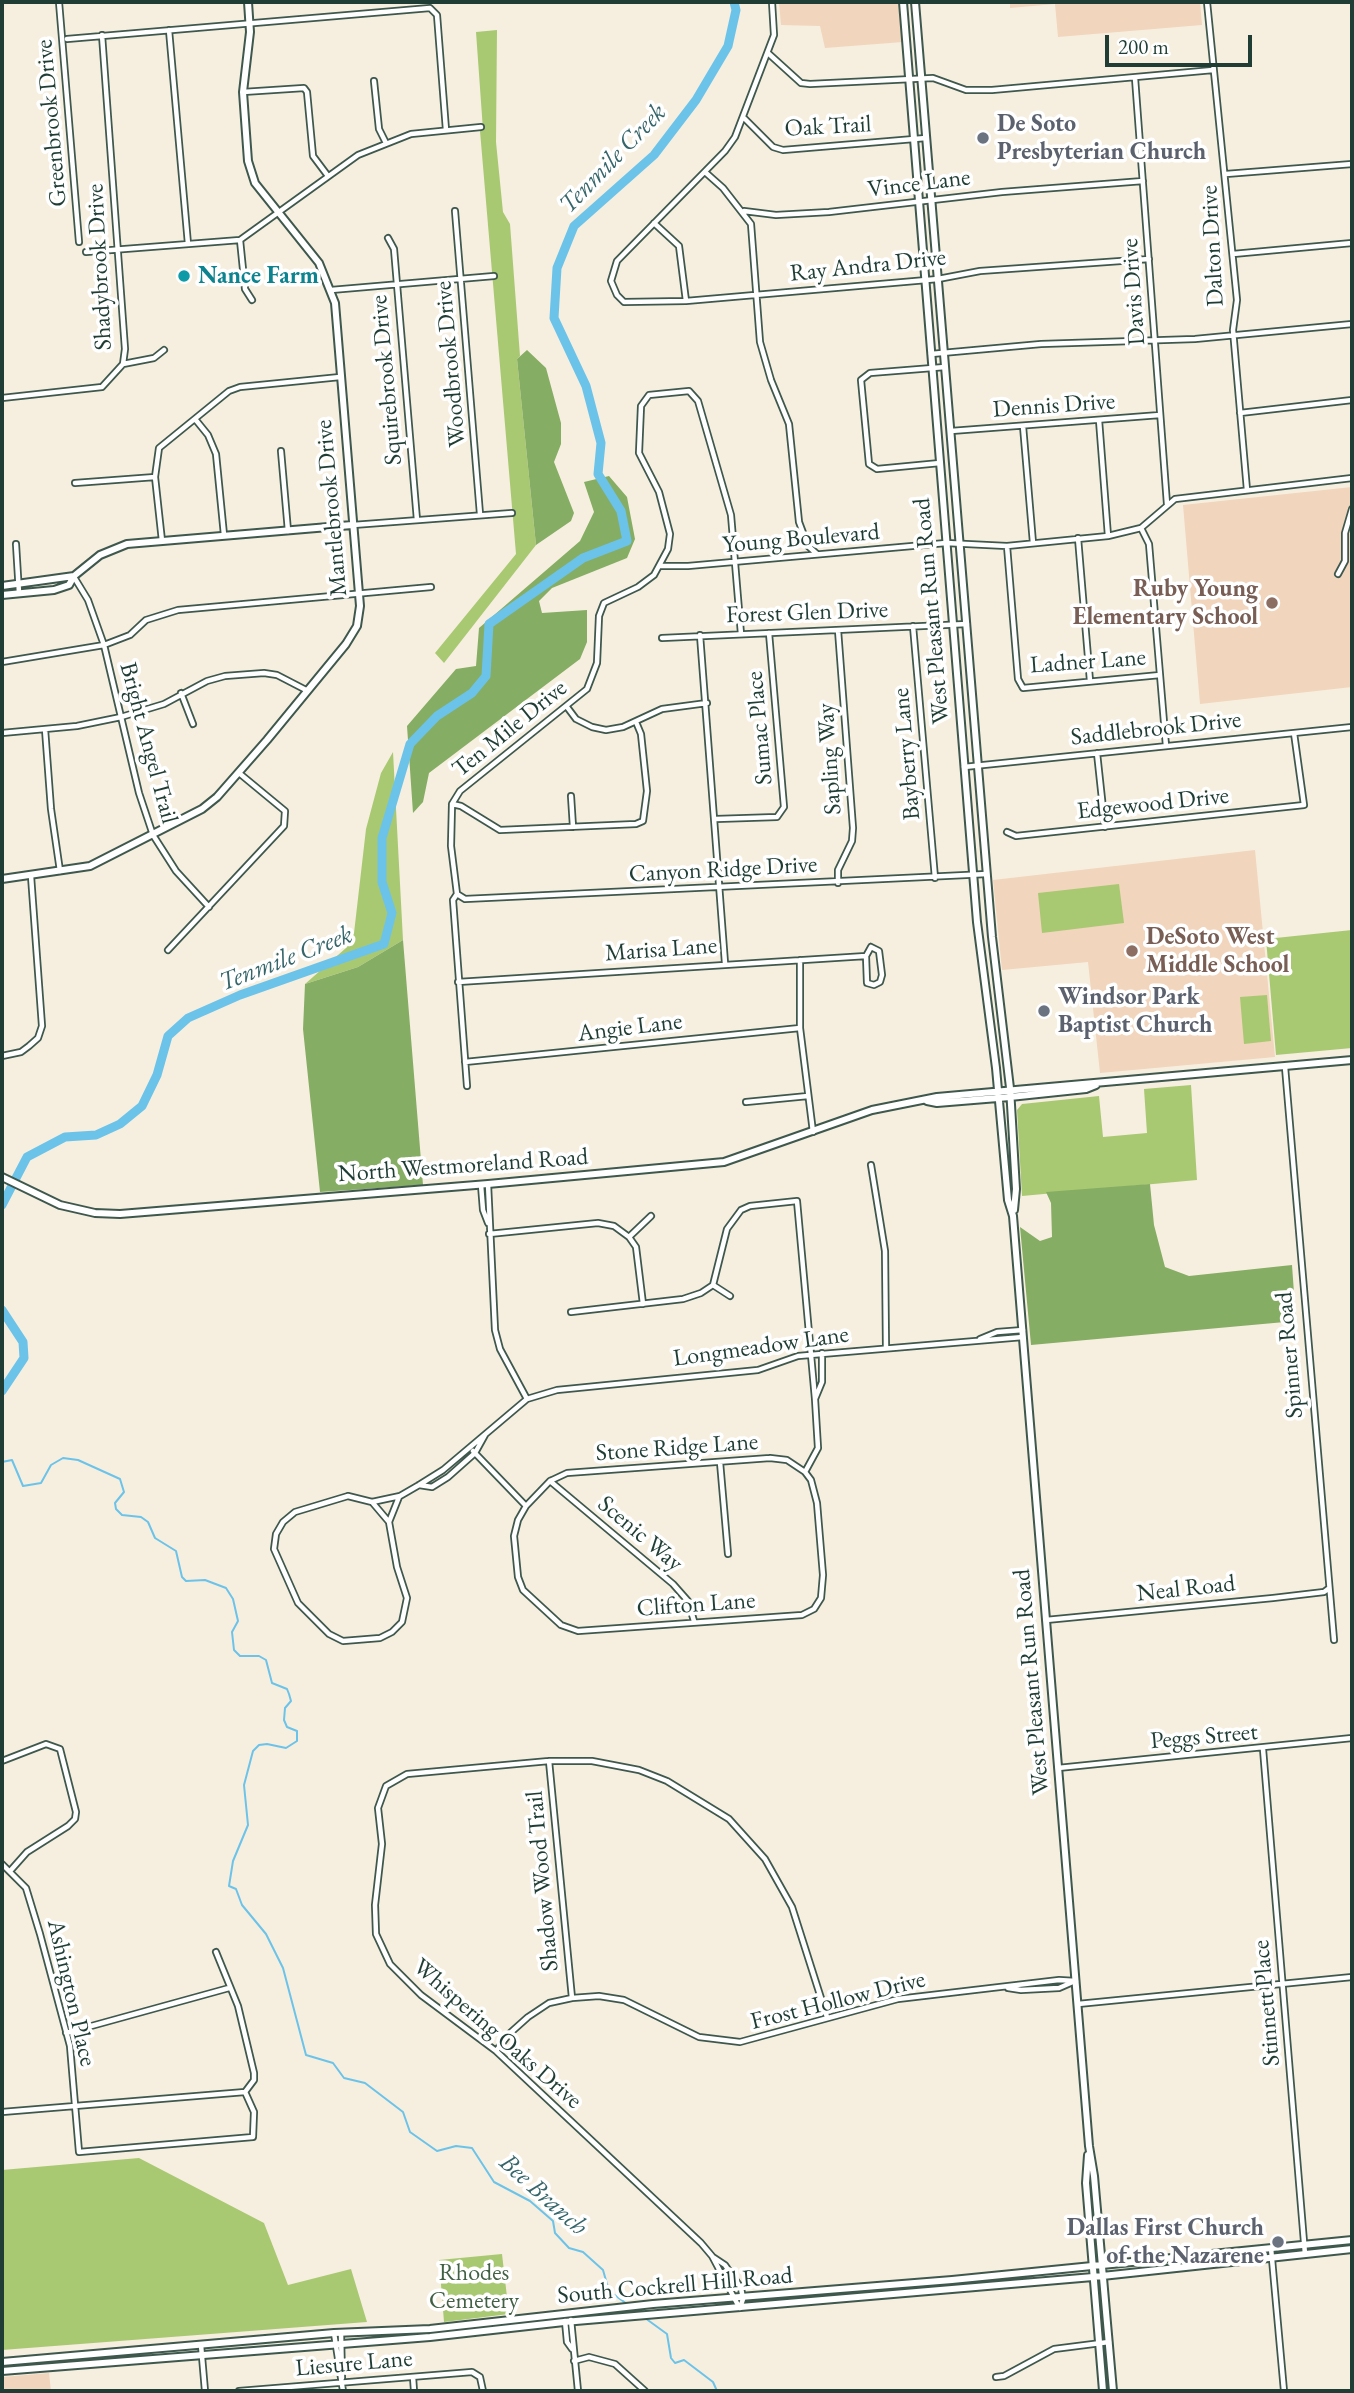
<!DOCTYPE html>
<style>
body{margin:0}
#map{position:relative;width:1354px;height:2393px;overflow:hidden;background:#f6efdf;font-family:"EB Garamond",serif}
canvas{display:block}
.frame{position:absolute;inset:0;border:4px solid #1f3d34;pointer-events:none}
.scale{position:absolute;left:1105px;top:35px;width:147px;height:32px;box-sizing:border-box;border:4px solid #1f3d34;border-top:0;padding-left:9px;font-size:21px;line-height:24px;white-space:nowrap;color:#1f3d34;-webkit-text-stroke:5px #fff;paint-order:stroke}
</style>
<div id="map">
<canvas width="1354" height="2393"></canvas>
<div class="frame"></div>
<div class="scale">200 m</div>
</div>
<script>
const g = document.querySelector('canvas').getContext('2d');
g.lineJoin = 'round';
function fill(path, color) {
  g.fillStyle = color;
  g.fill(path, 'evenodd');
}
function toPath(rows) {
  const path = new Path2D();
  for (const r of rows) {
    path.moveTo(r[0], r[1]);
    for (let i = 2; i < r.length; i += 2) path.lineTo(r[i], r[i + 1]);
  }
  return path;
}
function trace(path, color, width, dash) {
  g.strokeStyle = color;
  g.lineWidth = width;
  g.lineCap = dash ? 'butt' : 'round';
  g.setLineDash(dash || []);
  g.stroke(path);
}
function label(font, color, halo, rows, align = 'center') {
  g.font = font + ' "EB Garamond",serif';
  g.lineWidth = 7;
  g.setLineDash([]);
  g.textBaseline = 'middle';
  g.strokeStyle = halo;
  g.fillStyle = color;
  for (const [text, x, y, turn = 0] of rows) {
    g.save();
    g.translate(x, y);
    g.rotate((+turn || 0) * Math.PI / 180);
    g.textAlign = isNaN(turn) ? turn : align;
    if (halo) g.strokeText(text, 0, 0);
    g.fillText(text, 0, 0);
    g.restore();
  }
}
const built = toPath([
 [779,2,899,2,903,42,825,48,820,26,781,25],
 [1010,2,1200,2,1202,25,1058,37,1055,4,1010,8],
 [1352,487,1352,687,1200,704,1183,505],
 [1255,850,1275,1057,1100,1073,1088,962,1002,970,993,880],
 [49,2373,51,2391,2,2391,2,2377]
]);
const green = toPath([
 [497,30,496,142,503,212,510,224,520,356,517,359,536,545,444,663,435,653,516,554,480,131,483,130,476,32],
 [393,752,403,940,358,967,305,984,346,948,354,933,366,829,381,773],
 [1119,884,1124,923,1042,933,1038,893],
 [1352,930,1352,1048,1276,1055,1266,939],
 [1267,995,1271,1041,1244,1044,1240,997],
 [1191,1085,1197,1180,1022,1196,1017,1110,1022,1104,1099,1096,1103,1137,1147,1133,1144,1089],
 [139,2158,264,2223,288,2285,351,2269,367,2322,2,2350,2,2170],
 [502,2254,509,2314,444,2322,439,2260]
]);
const forest = toPath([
 [527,350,546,368,561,423,561,444,554,462,574,513,571,521,536,545,517,359],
 [609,476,627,497,635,539,627,558,552,588,539,601,542,613,587,610,587,642,580,659,429,773,423,802,413,813,407,726,456,669,476,666,479,628,580,541,594,512,584,482],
 [403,940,423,1185,320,1192,303,1029,305,984,358,967],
 [1150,1184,1154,1225,1165,1267,1189,1276,1292,1265,1296,1321,1031,1345,1020,1227,1040,1241,1052,1237,1051,1203,1046,1192]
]);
const stream = toPath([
 [2,1462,12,1460,23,1486,41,1483,51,1465,63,1458,78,1460,120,1479,124,1492,115,1503,116,1509,122,1515,141,1517,148,1522,155,1538,176,1551,182,1577,186,1581,205,1580,226,1588,233,1599,238,1621,232,1632,234,1650,240,1656,259,1656,266,1660,272,1683,287,1689,289,1694,291,1701,285,1708,284,1720,287,1727,297,1731,297,1741,286,1748,267,1744,259,1745,253,1751,244,1785,248,1825,233,1861,229,1886,236,1889,242,1905,266,1934,283,1968,306,2055,333,2063,344,2078,365,2083,403,2112,410,2132,437,2151,456,2146,472,2148,494,2182,530,2201,553,2221,555,2233,569,2248,583,2252,603,2270,609,2291,627,2304],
 [645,2318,667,2334,671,2358,675,2363,684,2360,713,2382,717,2391]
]);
const river = toPath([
 [2,1205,27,1157,65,1137,96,1135,120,1124,142,1106,157,1075,168,1036,188,1018,240,995,384,944,392,913,382,882,382,838,410,744,437,716,472,693,486,676,489,624,583,558,627,541,621,511,598,474,601,443,586,386,554,318,557,268,574,226,654,155,696,100,728,46,736,10,734,2],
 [2,1310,23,1342,24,1358,2,1391]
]);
const street = toPath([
 [59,2,79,242],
 [772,2,774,35,735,137,725,151,617,261,611,281,617,295,624,302,686,301,938,279,980,271,1149,259],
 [1207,2,1237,300,1233,330,1247,490],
 [169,30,188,244],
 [67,39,430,8,437,15,446,130],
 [769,54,801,83,810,84,933,78,966,90,992,90,1213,70],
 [1135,78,1167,504],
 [374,81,379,129,386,143],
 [243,92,304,88,307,92,313,156,328,176],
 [744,118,773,147,783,150,926,138],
 [705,172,723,188,751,224,760,342,771,380,789,424,799,522,808,546,817,554],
 [1226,174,1352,164],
 [455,211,480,514],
 [744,211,776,215,829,212,1002,192,1143,181],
 [654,223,679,246,686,301],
 [388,238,394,249,417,520],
 [240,240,245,289,252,300],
 [86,252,240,240,358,155,411,134,481,127],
 [1233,254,1352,243],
 [331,290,494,276],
 [931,354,1041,344,1195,339,1352,324],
 [123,364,154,358,164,350],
 [2,398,102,387,123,364,125,349,102,35],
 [1240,413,1352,400],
 [195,419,208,435,216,454,224,535],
 [1099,420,1108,536],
 [1023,426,1033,543],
 [951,431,1160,415],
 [281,451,288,531],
 [940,463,877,469,869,464,861,380,870,373,945,367],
 [75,483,155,477],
 [353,525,512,513],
 [1141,528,1149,544,1166,746],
 [1078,538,1090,681],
 [162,541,155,477,159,448,229,391,240,387,340,377],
 [16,544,19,593],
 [1007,546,1018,679,1023,688,1160,675],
 [659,566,688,566,946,543,1007,546,1108,536,1141,528,1175,499,1352,478],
 [1338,574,1345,561,1345,533,1352,509],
 [74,577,88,600,104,645,139,793,153,835,176,871,209,907],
 [913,626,935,878],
 [838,630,853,828,852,841,838,870,838,883],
 [741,634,731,515,698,401,689,391,649,395,641,406,639,453,659,492,670,534,668,549,654,575,638,587,604,603,599,616,597,663,587,689,460,791,452,804,451,846,457,894,465,899,987,874],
 [700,635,725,963],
 [662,638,967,624],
 [2,662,104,645,130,635,146,620,178,610,431,587],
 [181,693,193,724],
 [567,707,576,719,592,727,606,730,623,727,662,709,707,703],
 [45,729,51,809,60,871],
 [2,733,77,726,121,717,164,704,207,681,225,676,264,673,277,675,306,690],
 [1097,753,1105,827],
 [964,767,1352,727],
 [571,796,573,827],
 [452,804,461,806,500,830,636,824,643,821,647,791,641,734,636,722],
 [716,819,777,817,784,807,769,633],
 [1007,832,1016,836,1304,805,1294,733],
 [457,894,453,900,467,1086],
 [871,947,879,951,882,975,880,982,874,985,867,983,866,956,871,947],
 [168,950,284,826,285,811,239,773],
 [800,960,800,1028,813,1132],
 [458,982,866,956],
 [2,1056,21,1052,29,1046,38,1038,42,1026,31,876],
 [465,1062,800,1028],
 [1285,1067,1334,1640],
 [746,1102,808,1096],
 [871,1165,885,1251,886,1348],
 [488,1184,495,1330,500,1349,527,1399],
 [481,1185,483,1210,488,1223],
 [489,1234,598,1223,614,1226,629,1237,636,1247,643,1304],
 [629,1237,651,1216],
 [713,1285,730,1296],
 [571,1312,683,1299,701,1293,713,1285,727,1229,741,1210,750,1206,797,1201,815,1399,822,1382,822,1353],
 [980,1339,997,1332,1023,1330],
 [473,1451,526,1506],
 [770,1458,787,1460,805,1472,811,1480,817,1503,823,1575,821,1598,814,1609,802,1615,578,1631,561,1625,523,1590,518,1577,514,1536,518,1520,526,1506,550,1481,567,1473,770,1458],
 [720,1462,728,1554],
 [805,1472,818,1448,815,1399],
 [550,1481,673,1584,688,1601,694,1621],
 [419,1485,432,1487,448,1477,475,1453,485,1435],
 [348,1496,372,1502,389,1522,397,1567,407,1598,402,1622,392,1632,380,1638,343,1641,329,1634,298,1603,274,1549,276,1534,283,1522,295,1512,348,1496],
 [372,1502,400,1496,419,1485,443,1470,527,1399,557,1390,758,1370,798,1356,1023,1337],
 [389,1522,399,1497],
 [1046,1620,1273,1598,1324,1592,1328,1589],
 [1263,1749,1305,2254],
 [2,1761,46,1744,60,1749,76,1812,75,1819,68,1826,27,1852,11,1870],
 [549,1761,572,1998],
 [1058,1768,1352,1738],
 [2,1864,26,1888,40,1934,70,2046,79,2152,253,2137,254,2112,245,2092],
 [1008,1988,1021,1990,1059,1988,1075,1981],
 [1078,2004,1352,1977],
 [66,2033,229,1988],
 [496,2051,509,2034,528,2017,549,2003,572,1998,599,1996,624,2000,699,2037,740,2042,898,1999,1059,1980,1076,1981],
 [2,2112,245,2092,254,2080,254,2073,238,2006,216,1952],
 [1271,2248,1284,2391],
 [713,2257,725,2265,741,2288,743,2299,740,2308],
 [739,2307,712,2256,701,2243,496,2051,421,1995,390,1964,376,1934,375,1905,382,1844,378,1808,386,1786,407,1774,549,1761,592,1761,639,1770,667,1781,729,1819,765,1859,792,1907,827,2017],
 [571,2320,578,2391],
 [565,2321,567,2342,572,2349],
 [334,2333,343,2391],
 [341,2333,342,2378],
 [201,2345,205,2391],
 [574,2361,589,2357,615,2364,645,2391],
 [413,2377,414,2391],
 [996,2377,1004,2376,1054,2349,1109,2342],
 [239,2391,472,2372,480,2377,483,2391]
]);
const secondary = toPath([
 [903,2,977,922,996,1068,1008,1200,1013,1216,1089,2146,1094,2176,1113,2391],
 [915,2,992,937,1010,1088,1016,1189,1014,1210],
 [2,586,74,576],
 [2,595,54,590,69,585,74,576,100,555,127,544,352,525],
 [2,879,90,866,202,809,217,797,267,740,346,644,357,626,360,606,335,303,319,263,255,183,248,161,243,92,250,32,248,2],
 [927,1101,937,1103,1010,1097,1086,1089,1096,1085],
 [2,1177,60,1205,95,1213,120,1214,488,1184,724,1162,872,1110,937,1097,1352,1060],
 [1088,2155,1086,2183,1103,2391],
 [2,2362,334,2333,430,2329,653,2304,952,2280,1352,2240],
 [2,2371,430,2337,564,2322,1093,2277,1352,2249]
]);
const markers = [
 [983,138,7,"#6b7280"],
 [184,276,7,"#0f9aa8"],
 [1272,603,7,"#8d6e63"],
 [1132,951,7,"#8d6e63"],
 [1044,1011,7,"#6b7280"],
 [1278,2242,7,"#6b7280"]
];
const streetNames = [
 ["Greenbrook Drive",52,123,-95],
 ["Oak Trail",828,127,-3],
 ["Vince Lane",919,184,-7],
 ["Dalton Drive",1213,246,-93],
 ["Ray Andra Drive",868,266,-6],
 ["Shadybrook Drive",100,267,-93],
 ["Davis Drive",1134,292,-94],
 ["Woodbrook Drive",451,364,-95],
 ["Squirebrook Drive",387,380,-95],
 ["Dennis Drive",1054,406,-4],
 ["Mantlebrook Drive",332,508,-95],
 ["Young Boulevard",801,539,-5],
 ["West Pleasant Run Road",932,611,-95],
 ["Forest Glen Drive",807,613,-2],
 ["Ladner Lane",1088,662,-4],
 ["Sumac Place",760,728,-95],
 ["Ten Mile Drive",510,729,-39],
 ["Saddlebrook Drive",1156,729,-6],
 ["Bright Angel Trail",148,743,75],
 ["Bayberry Lane",907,754,-95],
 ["Sapling Way",830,759,-94],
 ["Edgewood Drive",1153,804,-6],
 ["Canyon Ridge Drive",723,870,-3],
 ["Marisa Lane",661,950,-4],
 ["Angie Lane",630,1028,-7],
 ["North Westmoreland Road",463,1166,-4],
 ["Longmeadow Lane",761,1347,-8],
 ["Spinner Road",1290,1355,-95],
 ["Stone Ridge Lane",677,1448,-4],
 ["Scenic Way",640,1534,40],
 ["Neal Road",1186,1589,-6],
 ["Clifton Lane",696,1605,-4],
 ["West Pleasant Run Road",1032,1682,-95],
 ["Peggs Street",1204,1737,-5],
 ["Shadow Wood Trail",543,1881,-95],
 ["Ashington Place",71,1993,77],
 ["Frost Hollow Drive",838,2001,-14],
 ["Stinnett Place",1267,2003,-95],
 ["Whispering Oaks Drive",497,2034,41],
 ["South Cockrell Hill Road",675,2286,-5],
 ["Liesure Lane",354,2364,-5]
];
const worshipNames = [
 ["De Soto",997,124],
 ["Presbyterian Church",997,152],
 ["Windsor Park",1058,997],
 ["Baptist Church",1058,1025],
 ["Dallas First Church",1264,2228,"right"],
 ["of the Nazarene",1264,2256,"right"]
];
const cultureNames = [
 ["Nance Farm",198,276]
];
const educationNames = [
 ["Ruby Young",1258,589],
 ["Elementary School",1258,617],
 ["DeSoto West",1146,937,"left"],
 ["Middle School",1146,965,"left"]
];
const parkNames = [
 ["Rhodes",474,2273],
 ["Cemetery",474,2301]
];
const waterNames = [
 ["Tenmile Creek",613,159,-46],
 ["Tenmile Creek",286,959,-21],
 ["Bee Branch",543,2195,42]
];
fill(built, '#f1d5bd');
fill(green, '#a8c972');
fill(forest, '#86ad64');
trace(stream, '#6cc3e9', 2);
trace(river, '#6cc3e9', 9);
trace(street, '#3f584e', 8);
trace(secondary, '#3f584e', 10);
trace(street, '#fff', 4.5);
trace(secondary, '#fff', 6);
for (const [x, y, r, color] of markers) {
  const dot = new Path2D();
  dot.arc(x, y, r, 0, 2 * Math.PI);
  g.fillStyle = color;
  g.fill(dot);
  trace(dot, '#fff', 2.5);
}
label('24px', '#1f3d34', '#fff', streetNames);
label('bold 24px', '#5b616d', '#fff', worshipNames, 'left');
label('bold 24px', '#0d838f', '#fff', cultureNames, 'left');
label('bold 24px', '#785e54', '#fff', educationNames, 'right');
label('24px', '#416044', '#fff', parkNames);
label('italic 26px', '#36656a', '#fff', waterNames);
</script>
